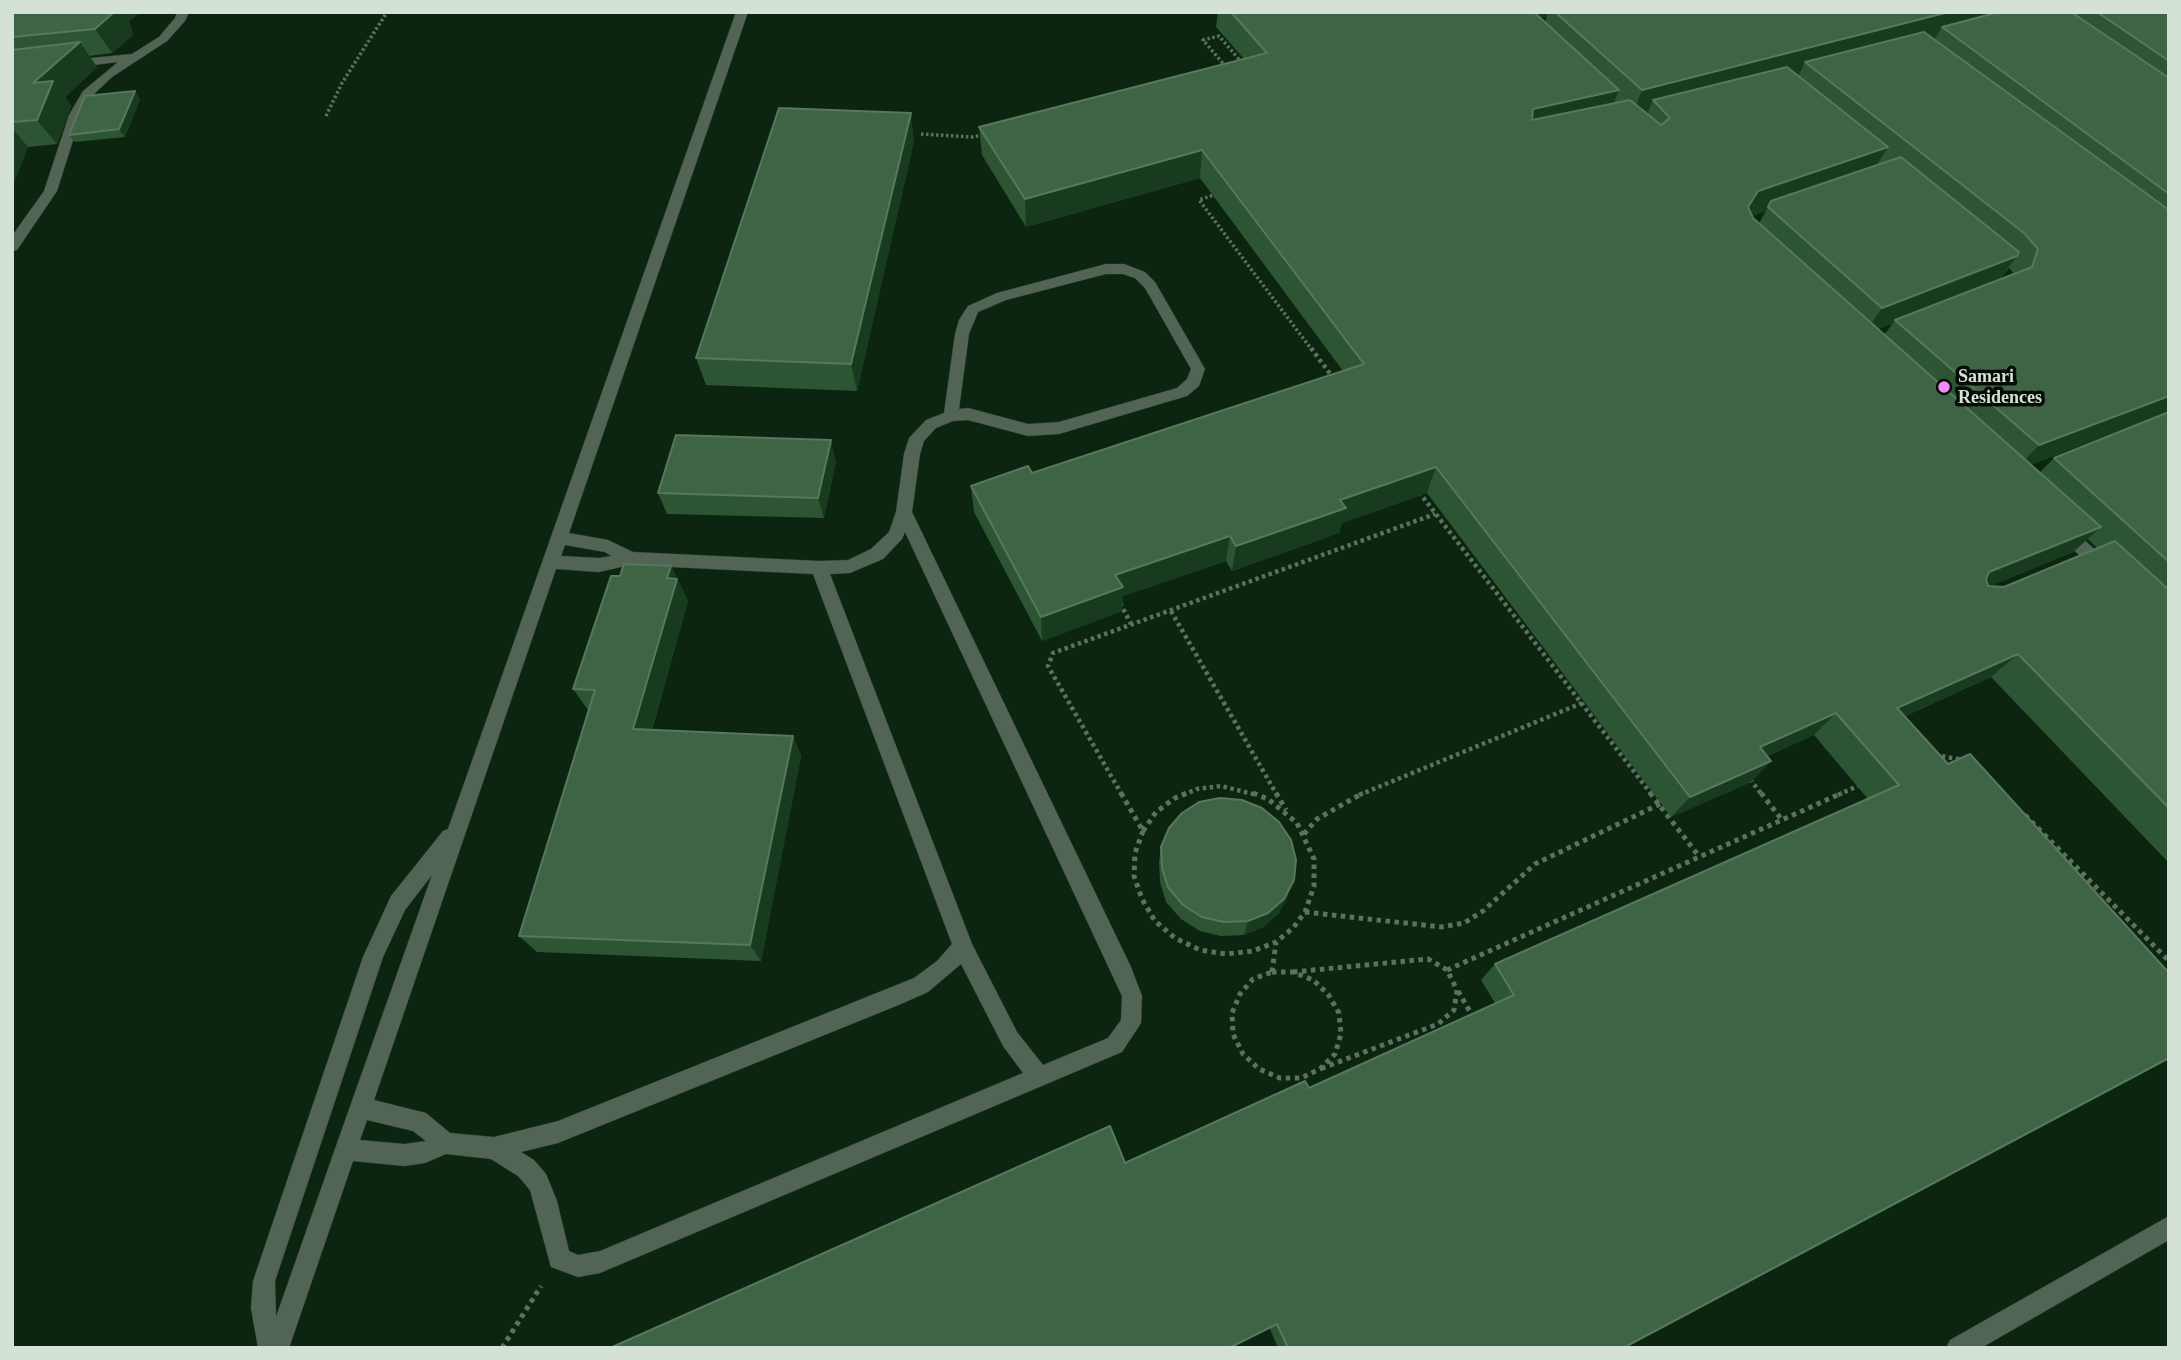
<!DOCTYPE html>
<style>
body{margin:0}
#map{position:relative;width:2181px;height:1360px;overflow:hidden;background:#0c2511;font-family:"Times New Roman",serif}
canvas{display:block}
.frame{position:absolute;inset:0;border:14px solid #d4e2d5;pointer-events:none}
</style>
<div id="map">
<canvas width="2181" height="1360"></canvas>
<div class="frame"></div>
</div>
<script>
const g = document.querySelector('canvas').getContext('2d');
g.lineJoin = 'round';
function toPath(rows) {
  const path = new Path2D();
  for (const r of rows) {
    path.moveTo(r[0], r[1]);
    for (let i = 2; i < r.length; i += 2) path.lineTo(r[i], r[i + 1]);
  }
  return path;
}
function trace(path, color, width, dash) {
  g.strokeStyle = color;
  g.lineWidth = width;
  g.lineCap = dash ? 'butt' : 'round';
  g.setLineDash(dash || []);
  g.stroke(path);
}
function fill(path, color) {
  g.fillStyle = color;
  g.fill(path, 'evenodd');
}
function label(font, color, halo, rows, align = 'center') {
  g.font = font + ' "Times New Roman",serif';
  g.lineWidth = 7;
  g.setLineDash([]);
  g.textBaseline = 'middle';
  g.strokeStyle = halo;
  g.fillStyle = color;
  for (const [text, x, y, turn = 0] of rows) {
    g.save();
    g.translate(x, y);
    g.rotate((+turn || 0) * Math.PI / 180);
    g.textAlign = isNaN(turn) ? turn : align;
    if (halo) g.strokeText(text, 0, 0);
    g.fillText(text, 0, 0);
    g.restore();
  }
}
const pathFar2 = toPath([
 [1226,67,1203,40,1219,36,1243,64],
 [326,116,342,83,387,12],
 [921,134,972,137,986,134],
 [1217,194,1199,200,1312,350]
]);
const pathFar1 = toPath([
 [1311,348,1334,379],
 [1419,492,1652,795],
 [1120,603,1131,624],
 [1171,611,1277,795],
 [1935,755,1964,760],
 [1750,779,1762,795],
 [1122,795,1048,666,1053,653,1435,514],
 [1183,795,1197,789,1221,786,1257,795],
 [1359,795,1582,703],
 [1838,795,1862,784]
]);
const path = toPath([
 [1121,793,1143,831],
 [1276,793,1286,810],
 [1650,793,1698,855],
 [1761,793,1782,820],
 [2025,815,2169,961],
 [1143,831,1135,853,1134,876,1142,899,1155,921,1175,938,1200,950,1226,954,1253,951,1276,942,1293,928,1305,912,1314,886,1314,859,1297,823,1268,799,1253,793],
 [1143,831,1156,812,1175,798,1187,793],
 [1304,834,1317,819,1363,793],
 [1305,912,1441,927,1464,923,1483,911,1535,864,1660,804],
 [1447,970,1842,793],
 [1272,972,1293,972,1313,980,1328,994,1339,1013,1341,1034,1335,1054,1320,1069,1301,1078,1280,1078,1259,1069,1243,1054,1233,1034,1232,1013,1240,994,1253,979,1272,972],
 [1272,972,1276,943],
 [1293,972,1428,959,1447,970,1457,990,1454,1010,1438,1024,1320,1069],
 [1458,991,1473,1017],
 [502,1348,541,1286]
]);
const minor = toPath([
 [177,12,189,12,185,21,167,41,112,77,92,96,81,115,57,191,17,250,12,251,12,236,44,191,69,115,83,91,118,62,70,68,64,64,70,60,132,54,159,37,175,18,177,12],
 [736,12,748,12,569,533,608,540,633,552,819,561,848,560,871,549,889,532,896,512,904,454,909,438,926,420,944,413,955,334,959,320,968,306,997,293,1106,264,1124,264,1145,272,1155,282,1205,369,1199,386,1187,396,1059,434,1028,436,968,420,953,421,936,428,924,441,920,454,912,512,1131,967,1142,996,1141,1023,1122,1052,600,1273,578,1277,551,1267,530,1190,518,1176,491,1159,446,1154,425,1163,404,1166,353,1161,289,1348,258,1348,251,1308,253,1281,363,957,391,896,443,831,448,829,736,12],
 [1106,274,1123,274,1135,278,1145,288,1191,369,1187,379,1177,388,1059,422,1028,424,968,408,959,409,969,334,978,312,1006,300,1106,274],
 [905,532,1122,996,1121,1020,1108,1038,1043,1065,1017,1032,972,944,830,574,850,573,883,559,902,539,905,532],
 [565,545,605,552,611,556,599,558,561,556,565,545],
 [630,565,813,574,952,944,937,961,914,978,558,1121,494,1137,450,1133,426,1113,374,1100,556,569,599,572,630,565],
 [432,875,335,1149,276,1317,275,1281,383,957,405,910,432,875],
 [961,964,1003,1046,1023,1073,600,1251,578,1255,569,1251,557,1201,546,1174,534,1160,521,1152,558,1143,901,1004,928,992,961,964],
 [367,1120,413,1131,426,1141,404,1144,360,1140,367,1120],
 [2064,525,2070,527,2111,564,2113,569,2111,574,2099,574,2058,535,2056,531,2058,527,2064,525],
 [2169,1216,2169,1240,1981,1348,1946,1348,1950,1340,2169,1216]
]);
const wall = toPath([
 [12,12,137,12,138,14,129,21,133,35,112,53,89,56,97,67,65,97,71,106,57,144,28,147,12,187],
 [1218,12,2169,12,2169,411,2030,465,2039,473,2054,458,2169,412,2169,863,1991,677,1905,716,1948,764,1623,1348,1278,1348,1270,1329,1125,1163,1309,1088,1495,1003,1481,980,1495,964,1868,799,1814,735,1767,756,1771,761,1751,782,1671,817,1427,493,1342,523,1339,533,1232,571,1226,561,1123,596,1122,611,1042,641,974,512,971,486,1032,473,1343,371,1200,178,1026,227,982,155,979,127,1244,59,1216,27],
 [1547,16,1545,22,1540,18],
 [1766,211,1759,223,1753,218,1752,216],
 [2009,268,2014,274,1999,280],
 [1893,323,1884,335,1878,329],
 [2088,539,2098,549,2004,587,1990,586,2073,552],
 [140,99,125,137,75,142,69,135],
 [914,141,857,391,706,385,696,358],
 [836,461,824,518,667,514,658,493],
 [671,566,688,601,652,730,793,736,801,756,761,961,537,952,519,936,588,710,573,689,620,576],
 [1161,847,1288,895,1279,913,1263,927,1244,935,1221,936,1200,931,1181,919,1166,902,1160,882,1159,862]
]);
const shadedWall = toPath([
 [114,12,137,12,138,14,129,21,133,35,112,53,95,29],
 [1530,12,1548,12,1547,16,1535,19],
 [1949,12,2040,12,1942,27,1934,40,1805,62,1799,75,1662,110,1653,100,1647,114,1631,118,1642,90],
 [80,42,97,67,65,97,71,106,57,144,37,120,33,83],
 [1619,90,1608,118,1523,137,1533,109],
 [135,91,140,99,125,137,119,129],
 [911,113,914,141,857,391,851,364],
 [12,128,28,147,12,187],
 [1888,147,1871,175,1768,207,1766,211,1743,219,1734,235,1758,191],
 [1202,150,1200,178,1026,227,1025,199],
 [2017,256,1996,284,1895,320,1893,323,1863,335,1882,308],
 [2169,396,2169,411,2015,471,2039,445],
 [831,440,836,461,824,518,818,498],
 [1436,467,1427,493,1342,523,1339,533,1232,571,1236,546,1340,500],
 [2101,527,2073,552,1964,597,1989,572],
 [1230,536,1226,561,1123,596,1122,611,1042,641,1041,617,1115,575],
 [671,566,688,601,646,750,633,729,667,578],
 [2018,654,1991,677,1873,730,1897,708],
 [1836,713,1814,735,1739,768,1760,747],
 [793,736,801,756,761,961,750,945],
 [1771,761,1751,782,1671,817,1690,797],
 [1294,880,1288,895,1279,913,1263,927,1244,935,1248,921],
 [1277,1324,1231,1348,1229,1348]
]);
const building = toPath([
 [12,12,114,12,95,29,12,37,12,12],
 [1231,12,1536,12,1536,14,1619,90,1533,109,1532,120,1630,100,1661,125,1670,118,1653,100,1787,67,1888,147,1758,191,1748,207,1753,218,2101,527,1989,572,1986,579,1988,586,2004,587,2115,541,2169,590,2169,808,2018,654,1897,708,1948,764,1970,754,2169,973,2169,1058,1623,1348,1288,1348,1277,1324,1229,1348,610,1348,1110,1126,1125,1163,1305,1081,1309,1088,1514,995,1495,964,1899,785,1836,713,1760,747,1771,761,1690,797,1436,467,1340,500,1346,508,1236,546,1230,536,1115,575,1123,587,1041,617,971,486,1028,466,1032,473,1364,364,1202,150,1025,199,979,127,1267,53,1231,12],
 [1555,12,1949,12,1642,90,1555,12],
 [1999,12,2071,12,2169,78,2169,194,1942,27,1999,12],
 [2097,12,2169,12,2169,61,2097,12],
 [1924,32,2169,210,2169,396,2039,445,1895,320,2032,267,2038,249,2024,233,1805,62,1924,32],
 [80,42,33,83,53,81,37,120,12,122,12,50,80,42],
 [135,91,119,129,69,135,85,96,135,91],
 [779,108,911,113,851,364,696,358,779,108],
 [1901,157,2019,252,2017,256,1882,308,1768,207,1771,201,1901,157],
 [2169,412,2169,562,2054,458,2169,412],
 [676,435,831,440,818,498,658,493,676,435],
 [624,564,671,566,667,578,677,579,633,729,793,736,750,945,519,936,595,690,573,689,611,576,620,576,624,564],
 [1220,798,1242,800,1262,808,1279,822,1291,840,1296,860,1294,880,1284,899,1268,913,1248,921,1224,922,1202,917,1183,905,1168,887,1162,868,1161,847,1169,828,1182,813,1199,802,1220,798]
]);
const markers = [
 [1944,387,7,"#ee8bf7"]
];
const poiNames = [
 ["Samari",1958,377],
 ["Residences",1958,398]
];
trace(minor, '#283f2c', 1);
trace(pathFar2, '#5c7160', 3.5, [2.5, 2.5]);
trace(pathFar1, '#5c7160', 4.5, [3.5, 3.5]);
trace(path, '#5c7160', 5, [4.5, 4.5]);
fill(minor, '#526554');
fill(wall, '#2d5534');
fill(shadedWall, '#183b1f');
fill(building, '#3f6445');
trace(building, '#56785c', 2);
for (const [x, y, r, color] of markers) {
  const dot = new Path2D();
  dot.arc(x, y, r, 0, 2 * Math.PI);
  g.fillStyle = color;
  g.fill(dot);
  trace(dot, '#030b04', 2.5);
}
label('bold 18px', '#d4e2d5', '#030b04', poiNames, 'left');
</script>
